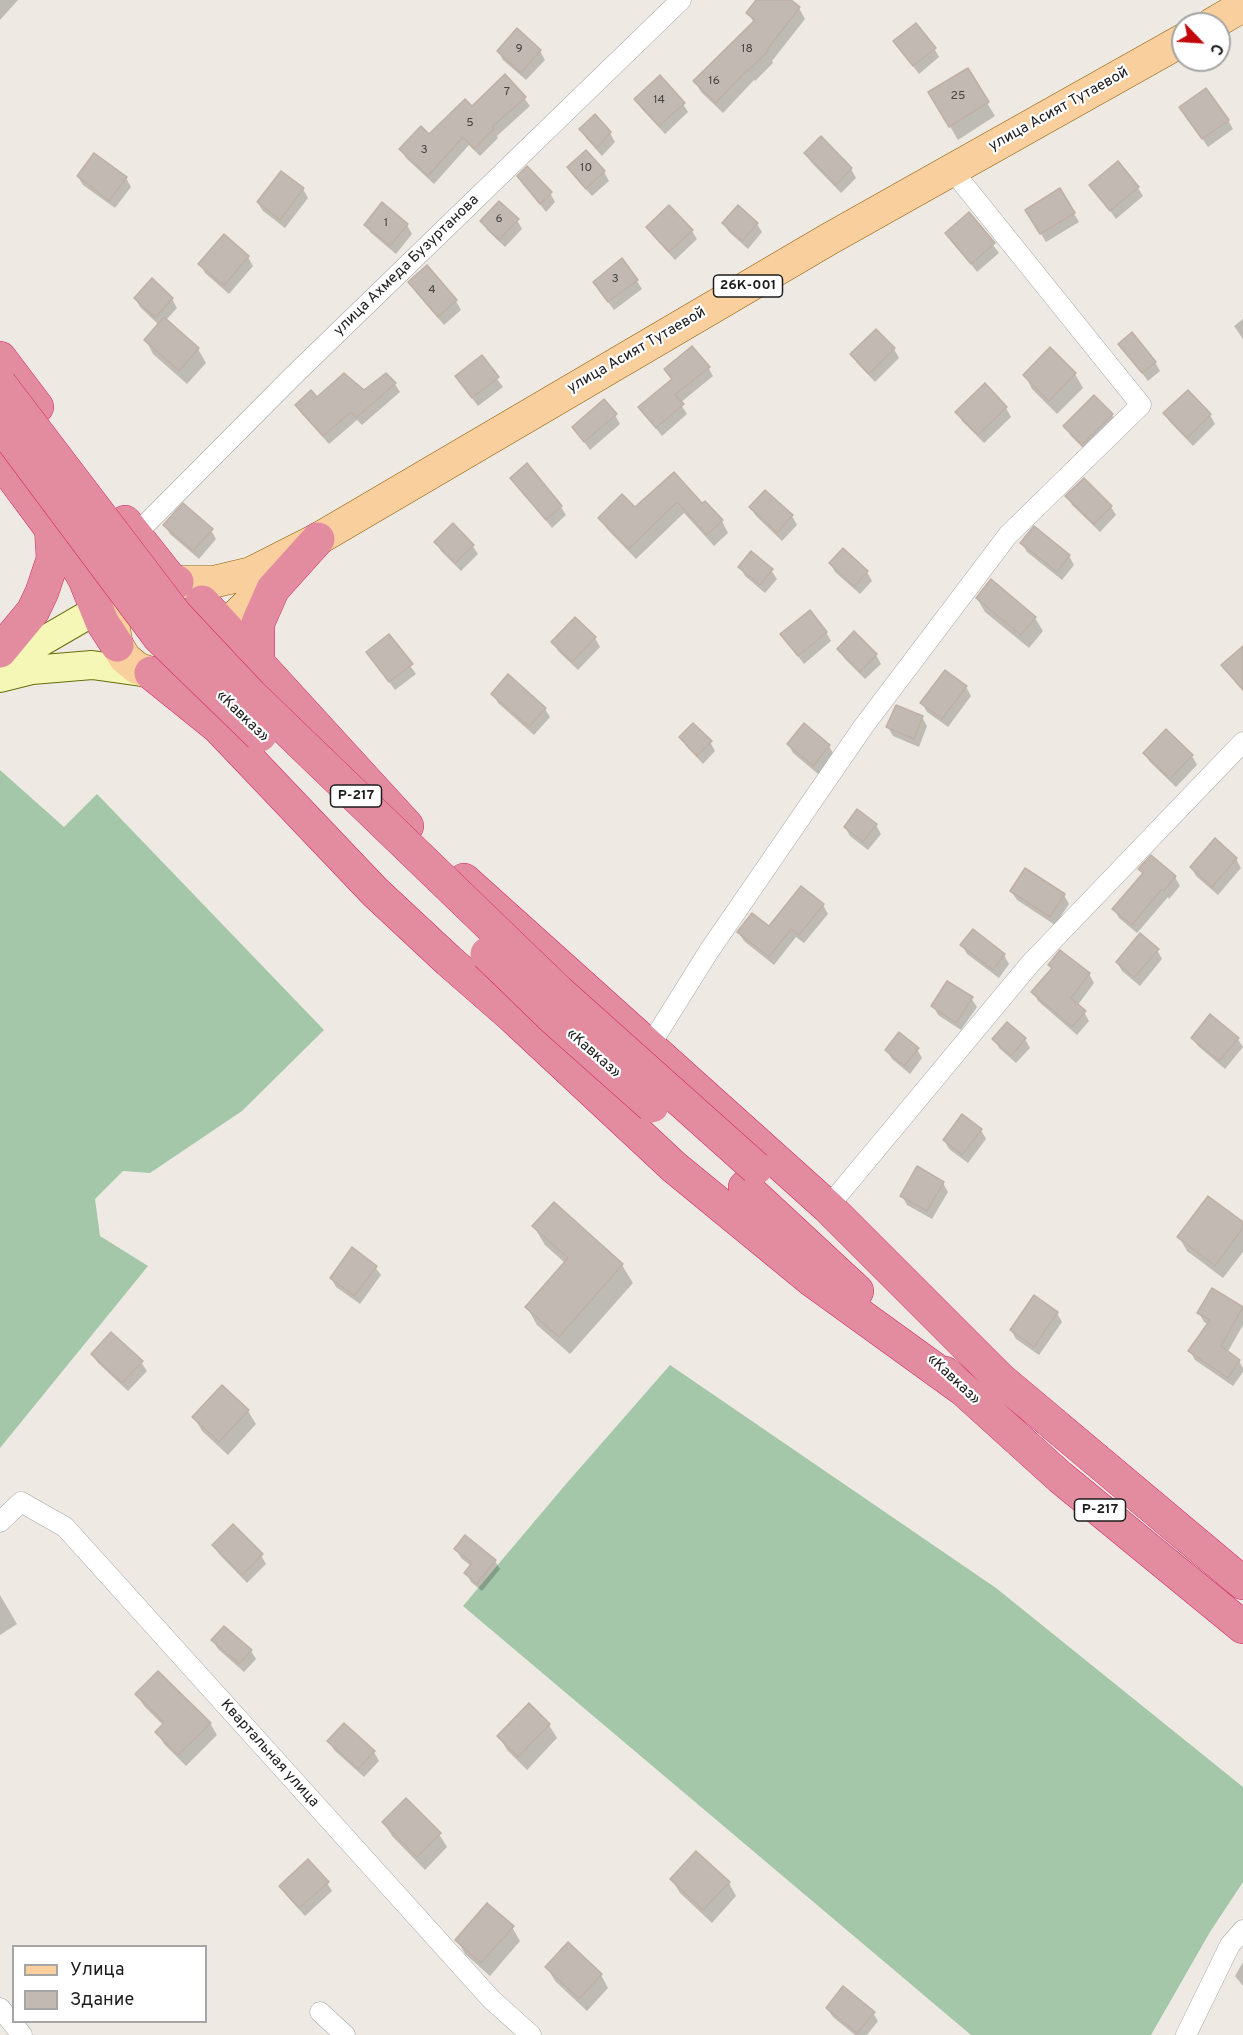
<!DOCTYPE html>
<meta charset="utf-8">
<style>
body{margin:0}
#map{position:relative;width:1243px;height:2035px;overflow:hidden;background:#eeeae3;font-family:Overpass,sans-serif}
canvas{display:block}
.legend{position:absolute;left:12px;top:1945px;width:195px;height:78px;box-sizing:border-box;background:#fff;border:2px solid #a5a5a5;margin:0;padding:8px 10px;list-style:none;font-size:18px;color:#1d1d1d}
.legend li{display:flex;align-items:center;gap:12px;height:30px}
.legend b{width:30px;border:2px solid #a5a5a5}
.north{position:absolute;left:1171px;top:12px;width:60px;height:60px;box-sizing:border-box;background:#fff;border:2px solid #a5a5a5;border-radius:50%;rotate:115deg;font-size:16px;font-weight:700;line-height:24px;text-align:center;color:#1d1d1d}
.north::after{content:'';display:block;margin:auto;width:21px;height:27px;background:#c2070c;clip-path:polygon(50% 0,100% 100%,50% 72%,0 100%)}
</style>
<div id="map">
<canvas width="1243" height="2035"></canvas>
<ul class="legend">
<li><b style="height:8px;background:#f8cf9d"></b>Улица</li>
<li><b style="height:16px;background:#c2b9b2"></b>Здание</li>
</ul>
<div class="north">С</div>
</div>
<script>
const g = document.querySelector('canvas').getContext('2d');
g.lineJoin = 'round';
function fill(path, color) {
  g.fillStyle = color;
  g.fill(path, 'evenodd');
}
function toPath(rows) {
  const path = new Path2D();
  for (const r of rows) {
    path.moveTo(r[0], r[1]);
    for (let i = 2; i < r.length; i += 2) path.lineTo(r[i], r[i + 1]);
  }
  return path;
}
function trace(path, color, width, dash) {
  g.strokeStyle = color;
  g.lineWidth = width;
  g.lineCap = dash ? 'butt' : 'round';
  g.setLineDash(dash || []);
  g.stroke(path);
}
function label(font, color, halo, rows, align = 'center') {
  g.font = font + ' Overpass,sans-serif';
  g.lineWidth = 4.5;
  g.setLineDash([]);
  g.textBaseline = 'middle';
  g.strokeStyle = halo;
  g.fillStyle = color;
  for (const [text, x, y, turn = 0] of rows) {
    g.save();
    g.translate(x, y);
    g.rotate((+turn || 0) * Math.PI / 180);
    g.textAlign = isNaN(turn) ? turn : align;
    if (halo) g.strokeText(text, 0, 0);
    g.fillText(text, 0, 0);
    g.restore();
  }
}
const cemetery = toPath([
 [0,770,64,827,97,794,324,1030,242,1111,150,1173,123,1171,95,1199,100,1236,148,1266,0,1448],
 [670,1365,996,1588,1243,1787,1243,1882,1210,1932,1151,2035,971,2035,463,1606,566,1484]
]);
const shadow = toPath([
 [0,0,18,0,0,20],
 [758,0,789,0,799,8,805,19,772,61,773,63,755,81,754,80,723,113,701,92,695,81,754,23,748,13],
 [895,42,934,48,939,57,919,74],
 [498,51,540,51,545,60,526,80,503,60],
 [967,70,995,116,958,140,938,106],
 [524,98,530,106,497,136,498,138,480,156,469,145,434,184,406,158,401,150,429,136,472,108],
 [636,99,683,104,688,112,665,134,641,108],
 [1181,108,1228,120,1233,129,1208,147],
 [581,130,610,133,615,142,602,156,586,138],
 [821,139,851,169,856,178,841,193,811,162,806,153],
 [586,153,604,172,609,181,592,196,574,176,569,168],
 [518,176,550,193,555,202,546,212],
 [78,177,126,178,131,187,115,208,83,185],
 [1091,185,1138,188,1143,196,1116,219],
 [303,189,308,198,285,228,263,211,258,203],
 [1060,190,1079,222,1046,242,1027,211],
 [382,205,407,225,412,234,396,254,371,233,366,225],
 [969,214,999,253,977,272,947,233],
 [517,220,522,229,505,247,487,230,482,221],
 [724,224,757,224,762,232,748,249,729,232],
 [648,228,692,231,697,239,675,260,653,236],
 [224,236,248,257,253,266,229,294,205,273,200,264],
 [426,267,456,301,461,310,444,325,415,291,410,282],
 [637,281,642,289,614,310,600,291],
 [135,298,172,299,177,308,166,320,198,349,206,363,187,384,153,354,146,340,159,325,140,307],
 [1243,319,1243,339,1234,326],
 [876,331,894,349,899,358,875,382,857,363,852,355],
 [1120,344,1155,362,1160,371,1148,381],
 [1050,349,1075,374,1083,388,1057,414,1032,389,1025,375],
 [481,357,503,387,478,406,462,385],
 [708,367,713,376,680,403,687,414,662,436,640,408,672,380,666,370],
 [395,384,400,392,362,425,357,420,329,444,302,414,297,405,317,399,363,392],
 [1188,392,1210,415,1215,424,1193,446,1170,422,1165,414],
 [1006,408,1011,417,984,443,962,421,957,412],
 [615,415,620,424,590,450,573,427],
 [1112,415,1117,423,1088,453,1070,435,1065,426],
 [674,474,702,506,705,503,722,521,728,533,714,546,684,513,636,559,607,529,600,518,635,509],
 [512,478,561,507,566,515,552,528],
 [1067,496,1111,507,1116,515,1100,532,1072,505],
 [751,508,792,516,797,525,782,541,756,516],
 [165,525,211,530,216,539,199,559,170,534],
 [436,542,472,545,478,554,461,571,441,551],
 [1022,543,1069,556,1074,565,1062,580,1027,552],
 [830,563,867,572,872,581,860,594,835,572],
 [740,567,771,570,777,579,765,593,745,576],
 [977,598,1035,618,1043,631,1029,648,985,612],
 [575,619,595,638,600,647,578,670,558,651,553,642],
 [826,632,831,641,804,664,782,635],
 [389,636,416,674,395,690,368,652],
 [839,649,876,655,881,664,865,679,844,658],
 [1243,660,1243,691,1223,665],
 [966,687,971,696,948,727,927,712,922,703],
 [493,694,545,709,550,717,534,735,498,703],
 [922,717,927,726,919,747,893,736,888,727],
 [1166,731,1192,756,1197,765,1176,787,1150,762,1145,754],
 [681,738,710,742,715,751,703,764,686,746],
 [788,744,829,746,834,755,818,774,793,753],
 [876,825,881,834,868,850,850,836,845,827],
 [1236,859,1241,868,1218,895,1196,876,1191,867],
 [1140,869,1175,877,1180,886,1169,899,1168,897,1137,933,1119,918,1114,909,1143,874],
 [1011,891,1064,895,1069,904,1055,925,1017,900],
 [823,905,828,914,804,943,796,937,774,965,744,941,739,933,770,928],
 [973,931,1004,955,1009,964,999,978,967,954,962,945],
 [1157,950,1162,959,1140,986,1122,971,1117,962],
 [1050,965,1089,974,1094,983,1077,1006,1084,1012,1089,1021,1077,1035,1038,1001,1033,992,1053,969],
 [971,998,977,1007,961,1030,938,1015,933,1006],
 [1193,1038,1237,1038,1243,1047,1225,1069,1198,1046],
 [994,1039,1025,1039,1030,1048,1016,1063,999,1048],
 [917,1049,922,1058,910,1074,892,1059,887,1051],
 [981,1130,986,1139,968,1163,949,1149,944,1140],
 [943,1183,948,1192,932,1219,907,1205,902,1196],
 [1243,1224,1243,1252,1223,1278,1187,1251,1179,1237],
 [534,1227,622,1265,633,1283,570,1354,537,1325,527,1307,565,1263,545,1245],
 [375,1267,381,1275,360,1304,336,1287,331,1278],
 [1212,1290,1243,1308,1243,1325,1227,1353,1239,1361,1243,1368,1243,1372,1233,1386,1195,1360,1190,1351,1209,1325,1204,1322,1199,1313],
 [1057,1313,1062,1322,1039,1355,1016,1339,1011,1330],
 [92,1355,141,1362,147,1371,128,1391,98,1363],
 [248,1411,256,1424,228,1455,202,1431,194,1417],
 [214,1545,261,1555,266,1564,247,1583,219,1554],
 [456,1549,495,1561,500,1569,482,1591,471,1582,466,1573,471,1566,461,1558],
 [0,1595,17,1624,0,1635],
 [213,1641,251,1651,256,1659,244,1672,218,1649],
 [137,1694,210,1723,217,1735,186,1766,164,1744,157,1732,164,1726,144,1706],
 [529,1705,549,1725,557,1738,527,1770,507,1750,499,1736],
 [329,1741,374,1752,379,1761,364,1777,334,1750],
 [384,1823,439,1834,447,1847,425,1870,392,1836],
 [672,1880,729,1883,736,1896,712,1923,680,1893],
 [327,1883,332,1891,305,1916,286,1895,280,1886],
 [512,1927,520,1941,490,1976,465,1954,457,1940],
 [1243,1962,1243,1986,1235,1976],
 [547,1967,601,1975,608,1988,587,2011,555,1981],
 [827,2008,873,2013,878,2021,867,2035,855,2035,833,2017]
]);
const building = toPath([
 [756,0,791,0,800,7,767,50,768,51,748,71,747,70,716,103,693,81,755,20,746,13,756,0],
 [916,23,936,48,913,66,893,41,916,23],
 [517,28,541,50,521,73,497,51,517,28],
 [968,68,989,102,949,127,928,92,968,68],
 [505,74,526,97,492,127,494,129,474,149,463,137,428,176,399,149,421,126,429,134,465,99,472,106,505,74],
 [660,75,685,103,659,126,634,99,660,75],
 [1206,88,1229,120,1202,139,1179,107,1206,88],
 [595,114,611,132,597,148,579,129,595,114],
 [821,136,852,168,836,185,804,153,821,136],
 [586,150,605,171,586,189,567,167,586,150],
 [94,153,127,177,109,201,77,176,94,153],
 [1118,161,1139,187,1110,211,1089,185,1118,161],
 [527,166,552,192,540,204,517,176,527,166],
 [281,171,304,188,280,220,257,202,281,171],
 [1060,188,1075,213,1040,234,1025,210,1060,188],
 [499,201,519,219,499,240,480,221,499,201],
 [382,202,408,224,390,246,364,225,382,202],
 [669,205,693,230,669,252,646,227,669,205],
 [738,205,758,223,742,241,722,223,738,205],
 [969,212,995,243,971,264,945,233,969,212],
 [224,234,249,256,224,286,198,264,224,234],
 [622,258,638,280,608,302,593,282,622,258],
 [427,265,457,300,438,317,408,282,427,265],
 [152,278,173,298,155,318,134,298,152,278],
 [164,317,199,348,179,371,144,340,164,317],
 [876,329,895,348,869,374,850,354,876,329],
 [1132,332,1156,362,1142,373,1118,344,1132,332],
 [692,346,710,367,675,395,684,404,656,428,638,407,672,379,664,369,692,346],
 [1050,347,1076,373,1049,401,1023,375,1050,347],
 [482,355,499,377,472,398,455,376,482,355],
 [344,373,364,390,386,373,396,383,356,418,351,412,323,436,295,405,311,390,317,397,344,373],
 [985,383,1007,407,978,435,955,412,985,383],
 [1188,390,1211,414,1187,438,1163,413,1188,390],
 [1094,395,1113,414,1082,445,1063,426,1094,395],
 [604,399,617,414,584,442,572,427,604,399],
 [527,463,562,506,546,520,510,478,527,463],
 [674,472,702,503,705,501,723,520,707,535,677,502,629,549,598,518,622,494,635,507,674,472],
 [1084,478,1112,506,1094,524,1065,496,1084,478],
 [765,490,793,515,777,533,749,507,765,490],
 [183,503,213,529,193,551,163,525,183,503],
 [453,523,474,545,455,563,434,542,453,523],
 [1034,526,1070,555,1057,572,1020,543,1034,526],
 [843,548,868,571,854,587,829,563,843,548],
 [751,551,773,569,760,585,738,567,751,551],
 [991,579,1036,617,1021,635,976,598,991,579],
 [810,610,827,632,798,656,780,634,810,610],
 [575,617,596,637,572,662,551,642,575,617],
 [854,631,877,654,860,672,837,649,854,631],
 [389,634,413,664,389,682,366,652,389,634],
 [1243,646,1243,690,1221,665,1243,646],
 [945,670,967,686,942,719,920,703,945,670],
 [508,674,546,708,529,727,491,694,508,674],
 [896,705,923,716,914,739,886,727,896,705],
 [693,723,712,741,697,756,679,737,693,723],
 [804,723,830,745,813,766,787,744,804,723],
 [1166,729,1193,755,1170,779,1143,753,1166,729],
 [857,809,877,824,863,842,844,827,857,809],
 [1215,838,1237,858,1212,887,1190,867,1215,838],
 [1151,855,1176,876,1164,891,1162,889,1132,925,1112,909,1143,873,1138,869,1151,855],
 [1025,868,1065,894,1050,917,1010,891,1025,868],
 [801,886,824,904,799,935,791,929,769,957,737,932,752,913,769,926,801,886],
 [973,929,1005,954,993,970,960,945,973,929],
 [1140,933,1159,949,1134,978,1116,962,1140,933],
 [1060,950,1090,973,1071,998,1086,1011,1072,1027,1031,992,1052,968,1048,965,1060,950],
 [947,981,973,997,956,1023,931,1006,947,981],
 [1210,1014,1239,1038,1219,1061,1191,1038,1210,1014],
 [1007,1022,1026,1038,1011,1056,992,1039,1007,1022],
 [899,1032,919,1048,904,1066,885,1050,899,1032],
 [962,1114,982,1129,962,1155,943,1140,962,1114],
 [917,1166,944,1182,927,1211,900,1196,917,1166],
 [1208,1196,1243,1222,1243,1228,1215,1266,1177,1237,1208,1196],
 [554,1202,623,1264,559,1337,525,1307,568,1258,532,1226,554,1202],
 [352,1247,377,1266,354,1296,330,1278,352,1247],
 [1212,1288,1243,1307,1221,1346,1240,1360,1228,1378,1188,1351,1210,1320,1197,1313,1212,1288],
 [1034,1295,1058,1312,1034,1347,1010,1330,1034,1295],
 [111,1332,143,1361,122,1383,91,1354,111,1332],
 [222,1385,249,1410,219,1442,192,1417,222,1385],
 [233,1524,263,1554,242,1575,212,1545,233,1524],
 [465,1535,496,1560,477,1584,464,1573,472,1563,454,1549,465,1535],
 [224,1626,252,1650,239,1664,211,1640,224,1626],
 [158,1671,211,1723,178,1755,155,1732,164,1723,135,1694,158,1671],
 [529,1703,550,1724,518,1757,497,1736,529,1703],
 [344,1723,375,1751,358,1769,327,1741,344,1723],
 [406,1798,441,1833,417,1857,382,1822,406,1798],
 [696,1851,730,1882,703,1910,670,1879,696,1851],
 [308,1859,329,1882,299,1908,279,1886,308,1859],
 [487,1903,514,1926,481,1963,455,1940,487,1903],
 [568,1942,602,1974,579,1999,545,1967,568,1942],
 [843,1986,875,2012,857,2033,826,2008,843,1986]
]);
const street = toPath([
 [135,535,294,375,681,0],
 [649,1047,709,951,863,727,1008,535,1141,405,952,170],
 [828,1207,1030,964,1243,742],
 [0,1522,21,1502,65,1527,491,1999,531,2035],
 [0,2008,22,2035],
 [320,2012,345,2035],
 [1186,2035,1230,1945,1243,1930]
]);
const secondary = toPath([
 [0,666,117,598],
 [0,678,32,670,92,665,149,673]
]);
const primary = toPath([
 [1212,24,1243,6],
 [147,582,132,589,121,601,115,615,114,630,117,645,125,658,137,668,151,673,166,674,177,671],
 [177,582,213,582,251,573,318,539,829,239,1183,40],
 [206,646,281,571]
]);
const highway = toPath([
 [0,358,37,407],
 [0,460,72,557,85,580,102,622,117,645],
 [125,522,171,580,177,582],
 [202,602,407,826],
 [0,651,33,611,42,592,53,559,51,528],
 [258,664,258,623,273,589,318,539],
 [151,673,218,727,375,892,449,961,512,1016,674,1167,813,1281,961,1388],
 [464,880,828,1207,1009,1388],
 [745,1187,857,1291],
 [945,1373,1060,1477,1243,1627],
 [994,1374,1243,1583]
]);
const highwayBridge = toPath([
 [0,384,175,614,251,695,558,991,756,1168],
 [0,424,159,637,260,735],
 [487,954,554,1019,652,1106]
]);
const numberNames = [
 ["9",519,50],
 ["18",747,50],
 ["16",714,82],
 ["7",507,93],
 ["25",958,97],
 ["14",659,101],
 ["5",470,124],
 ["3",424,151],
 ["10",586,169],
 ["6",499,220],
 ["1",386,224],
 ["3",615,280],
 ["4",432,291]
];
const shields = [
 [748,286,69],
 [356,796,51],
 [1100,1510,51]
];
const shieldNames = [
 ["26К-001",748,286],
 ["Р-217",356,796],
 ["Р-217",1100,1510]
];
const streetNames = [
 ["улица Асият Тутаевой",1059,110,-29],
 ["улица Ахмеда Бузуртанова",407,266,-44],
 ["улица Асият Тутаевой",637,351,-30],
 ["«Кавказ»",242,717,44],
 ["«Кавказ»",593,1054,41],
 ["«Кавказ»",953,1380,43],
 ["Квартальная улица",269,1754,48]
];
fill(cemetery, '#a4c6a9');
fill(shadow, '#0003');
fill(building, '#c2b9b2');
trace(building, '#bfb0a6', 1.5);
trace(street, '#a4a4a4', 21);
trace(secondary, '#666f08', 30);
trace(primary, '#905f05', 33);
trace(highway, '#d12a67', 34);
trace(street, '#fff', 20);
trace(secondary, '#f5f7b7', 28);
trace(primary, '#f8cf9d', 32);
trace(highway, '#e38c9f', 33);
trace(highwayBridge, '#d12a67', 34, []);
trace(highwayBridge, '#e38c9f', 33);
label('12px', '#464442', null, numberNames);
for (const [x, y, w] of shields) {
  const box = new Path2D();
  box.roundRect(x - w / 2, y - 11, w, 22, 4.5);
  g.fillStyle = '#fff';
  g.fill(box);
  trace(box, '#1d1d1d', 1.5);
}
label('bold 14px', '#1d1d1d', null, shieldNames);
label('15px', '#1d1d1d', '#fff', streetNames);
</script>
